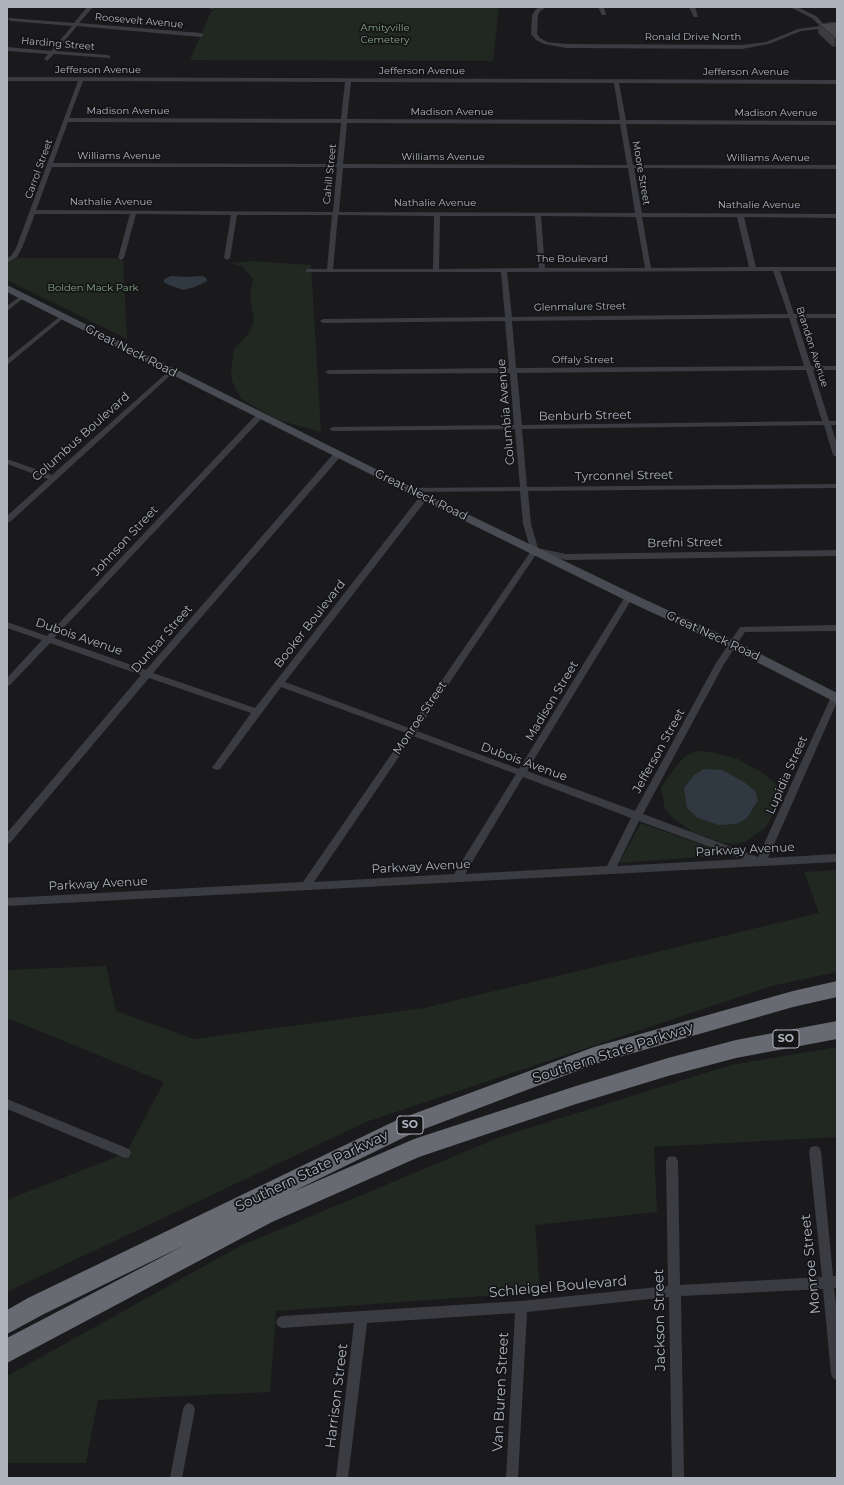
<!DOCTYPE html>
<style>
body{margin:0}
#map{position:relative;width:844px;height:1485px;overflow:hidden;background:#1a1a1d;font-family:Montserrat,sans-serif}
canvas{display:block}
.frame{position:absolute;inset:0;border:8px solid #adb2bc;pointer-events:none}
</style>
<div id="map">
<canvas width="844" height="1485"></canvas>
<div class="frame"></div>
</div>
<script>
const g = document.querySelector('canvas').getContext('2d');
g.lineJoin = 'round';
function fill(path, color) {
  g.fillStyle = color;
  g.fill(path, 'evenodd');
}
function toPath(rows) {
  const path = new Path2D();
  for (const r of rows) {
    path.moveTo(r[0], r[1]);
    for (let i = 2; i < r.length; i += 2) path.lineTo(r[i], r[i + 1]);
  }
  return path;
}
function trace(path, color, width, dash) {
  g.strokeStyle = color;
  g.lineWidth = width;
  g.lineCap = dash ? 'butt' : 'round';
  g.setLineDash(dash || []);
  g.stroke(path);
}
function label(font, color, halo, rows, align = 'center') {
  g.font = font + ' Montserrat,sans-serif';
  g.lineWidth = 3.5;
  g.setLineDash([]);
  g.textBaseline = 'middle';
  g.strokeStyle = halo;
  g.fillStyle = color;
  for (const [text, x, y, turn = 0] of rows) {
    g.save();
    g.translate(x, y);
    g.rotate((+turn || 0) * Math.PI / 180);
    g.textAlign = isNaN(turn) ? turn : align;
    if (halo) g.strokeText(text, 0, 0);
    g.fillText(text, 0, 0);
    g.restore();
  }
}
const green = toPath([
 [213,7,499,7,493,61,190,60],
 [16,258,116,258,123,261,127,339,7,280,7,263],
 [251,261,311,265,321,432,278,420,241,399,232,381,231,372,234,349,250,332,254,320,250,296,253,279,242,266,230,263],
 [696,751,711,752,738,759,766,775,776,784,779,797,775,811,765,828,745,842,733,844,721,842,694,833,673,818,665,809,661,788,667,778,684,757],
 [641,823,730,855,619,863],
 [837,870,837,972,772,986,366,1122,7,1292,7,1200,126,1153,164,1082,7,1018,7,970,106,966,116,1011,194,1039,424,1008,819,913,804,872],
 [837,1047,837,1137,654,1147,657,1212,535,1225,540,1292,276,1311,270,1392,98,1400,86,1463,7,1463,7,1376,240,1246,500,1137,731,1065]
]);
const water = toPath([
 [171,276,186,277,202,276,206,278,207,281,195,287,183,290,169,285,164,282,164,279],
 [704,769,722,770,744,782,755,791,758,800,747,818,736,824,719,825,698,818,687,808,684,788,694,775]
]);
const street = toPath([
 [87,7,93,7,79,23,201,33,204,35,201,37,77,26,56,51,108,55,110,56,110,58,54,54,47,61,44,59,48,54,7,51,7,47,51,51,72,26,11,21,8,19,9,18,74,23,87,7],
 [206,7,215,7,212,9,206,7],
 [540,7,547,7,540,11,538,15,537,34,540,38,547,42,566,44,742,45,766,42,798,29,820,26,812,18,790,7,797,7,816,16,825,25,837,23,837,27,801,31,769,44,742,49,566,48,544,44,536,40,531,34,532,15,536,9,540,7],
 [598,7,604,7,606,15,602,15,598,7],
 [689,7,695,7,698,17,694,17,689,7],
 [7,77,837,80,837,84,619,83,626,120,837,121,837,125,626,124,633,165,837,165,837,169,634,168,642,213,837,214,837,218,744,217,756,267,837,267,837,271,780,271,794,314,837,314,837,318,796,318,811,366,837,366,837,370,813,370,829,421,837,421,837,425,831,425,837,444,837,457,833,455,824,425,522,429,527,487,837,484,837,488,528,491,531,524,538,548,566,554,837,550,837,556,566,560,537,553,417,731,519,769,626,595,632,595,633,597,527,771,635,811,716,663,740,627,837,625,837,631,745,632,724,664,643,814,758,857,831,697,835,694,837,694,837,702,768,858,837,854,837,862,7,906,7,898,303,882,406,733,281,687,220,769,217,770,214,769,212,767,214,765,251,713,149,678,10,843,7,844,7,833,141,675,50,643,10,685,7,686,7,678,42,640,7,628,7,622,47,636,257,414,263,414,264,416,54,638,146,670,335,452,341,452,341,456,153,673,255,708,421,495,424,495,428,497,427,499,285,682,409,728,531,551,523,524,520,491,411,492,407,490,411,488,520,487,515,429,333,431,329,429,333,427,514,425,510,373,329,374,325,372,329,370,509,368,505,321,323,323,320,321,323,319,505,317,501,272,306,272,306,270,308,269,327,269,332,215,237,215,230,258,227,260,224,258,231,215,136,214,124,258,121,260,118,258,130,214,35,214,22,248,17,257,7,263,7,258,11,256,16,248,78,81,7,81,7,77],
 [83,81,345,82,341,119,69,118,83,81],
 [351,82,614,83,620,120,347,119,351,82],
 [68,122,341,123,337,164,53,163,68,122],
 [347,123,620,124,627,165,343,164,347,123],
 [52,167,337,167,333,212,36,210,52,167],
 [343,168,628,168,635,213,339,212,343,168],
 [338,215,434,216,433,269,333,269,338,215],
 [440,216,535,216,539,268,439,269,440,216],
 [541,216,636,217,645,268,545,268,541,216],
 [642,217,737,217,749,267,651,268,642,217],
 [773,271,788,314,512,317,507,272,773,271],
 [789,318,804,366,516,368,512,321,789,318],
 [806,370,822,421,522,425,517,373,806,370],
 [413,736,516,774,454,874,314,882,413,736],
 [523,777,631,818,607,866,465,874,523,777],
 [639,821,743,859,617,866,639,821],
 [23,294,25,295,25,297,7,311,7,306,23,294],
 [63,314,66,316,65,317,7,365,7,359,63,314],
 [172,369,176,371,174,372,10,522,7,522,7,516,48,479,7,464,7,459,52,475,170,370,172,369],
 [7,1099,129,1149,131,1153,129,1157,125,1158,7,1109,7,1099],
 [815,1146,819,1147,821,1151,833,1276,837,1276,837,1288,834,1288,837,1313,837,1380,833,1378,831,1374,823,1289,681,1296,684,1478,672,1478,669,1297,527,1312,518,1478,506,1478,515,1313,367,1323,348,1478,336,1478,354,1323,282,1328,278,1326,276,1322,278,1318,282,1316,521,1301,668,1286,666,1161,668,1157,672,1156,676,1157,678,1161,680,1285,822,1277,809,1151,811,1147,815,1146],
 [189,1403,193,1405,195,1409,182,1478,170,1478,183,1409,185,1405,189,1403]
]);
const secondary = toPath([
 [7,285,428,495,633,594,737,642,837,693,837,703,729,648,625,600,420,499,7,292,7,285]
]);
const highway = toPath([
 [837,981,837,997,793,1007,595,1064,411,1134,292,1192,414,1139,576,1086,668,1058,736,1040,837,1021,837,1039,736,1058,668,1076,576,1104,419,1157,272,1222,7,1363,7,1338,185,1245,44,1314,7,1334,7,1310,28,1298,397,1120,594,1047,793,991,837,981]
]);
const wall = toPath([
 [837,22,837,47,833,47,818,33,819,24]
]);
const shadedWall = toPath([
 [835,38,837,38,837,47,833,47]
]);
const building = toPath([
 [837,22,837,38,835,38,819,24,837,22]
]);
const farStreetnames = [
 ["Roosevelt Avenue",139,21,5],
 ["Ronald Drive North",693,37],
 ["Harding Street",58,44,5],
 ["Jefferson Avenue",98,70],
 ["Jefferson Avenue",422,71],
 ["Jefferson Avenue",746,72],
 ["Madison Avenue",128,111],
 ["Madison Avenue",452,112],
 ["Madison Avenue",776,113],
 ["Williams Avenue",119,156],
 ["Williams Avenue",443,157],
 ["Williams Avenue",768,158],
 ["Carrol Street",39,169,-70],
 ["Moore Street",641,173,80],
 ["Cahill Street",330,174,-84],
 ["Nathalie Avenue",111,202],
 ["Nathalie Avenue",435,203],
 ["Nathalie Avenue",759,205],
 ["The Boulevard",572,259],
 ["Glenmalure Street",580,307,-1],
 ["Brandon Avenue",812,347,72],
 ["Offaly Street",583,360]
];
const farParknames = [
 ["Amityville",385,28],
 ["Cemetery",385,40],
 ["Bolden Mack Park",93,288]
];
const shields = [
 [786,1039,26],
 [410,1125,26]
];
const shieldNames = [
 ["SO",786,1039],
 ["SO",410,1125]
];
const streetNames = [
 ["Great Neck Road",131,351,27],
 ["Columbia Avenue",506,412,-95],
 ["Benburb Street",585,416,-1],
 ["Columbus Boulevard",81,437,-42],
 ["Tyrconnel Street",624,476,-1],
 ["Great Neck Road",421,495,26],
 ["Johnson Street",125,541,-47],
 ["Brefni Street",685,543,-1],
 ["Booker Boulevard",310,624,-52],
 ["Great Neck Road",713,636,25],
 ["Dubois Avenue",79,637,19],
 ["Dunbar Street",162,639,-49],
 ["Madison Street",552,701,-59],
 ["Monroe Street",420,718,-56],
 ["Jefferson Street",659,751,-61],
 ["Dubois Avenue",524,762,20],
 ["Lupidia Street",787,775,-66],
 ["Parkway Avenue",745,850,-3],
 ["Parkway Avenue",421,867,-3],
 ["Parkway Avenue",98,884,-3]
];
const nearStreetnames = [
 ["Southern State Parkway",613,1053,-18],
 ["Southern State Parkway",312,1171,-26],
 ["Monroe Street",811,1264,-96],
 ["Schleigel Boulevard",558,1287,-5],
 ["Jackson Street",660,1320,-91],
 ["Van Buren Street",501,1392,-87],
 ["Harrison Street",337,1396,-83]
];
fill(green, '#202821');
fill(water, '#303941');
fill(street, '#3b3c42');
fill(secondary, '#494b52');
fill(highway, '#686a72');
fill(wall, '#3b3b40');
fill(shadedWall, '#303034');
fill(building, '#45454a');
trace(building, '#303034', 1);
label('10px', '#adb2bc', '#151518', farStreetnames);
label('10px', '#85a688', '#151518', farParknames);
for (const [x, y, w] of shields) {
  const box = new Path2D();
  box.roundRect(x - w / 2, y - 9, w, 18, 3);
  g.fillStyle = '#151518';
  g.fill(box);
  trace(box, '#adb2bc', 1);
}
label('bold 11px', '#adb2bc', null, shieldNames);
label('12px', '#adb2bc', '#151518', streetNames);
label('14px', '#adb2bc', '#151518', nearStreetnames);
</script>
